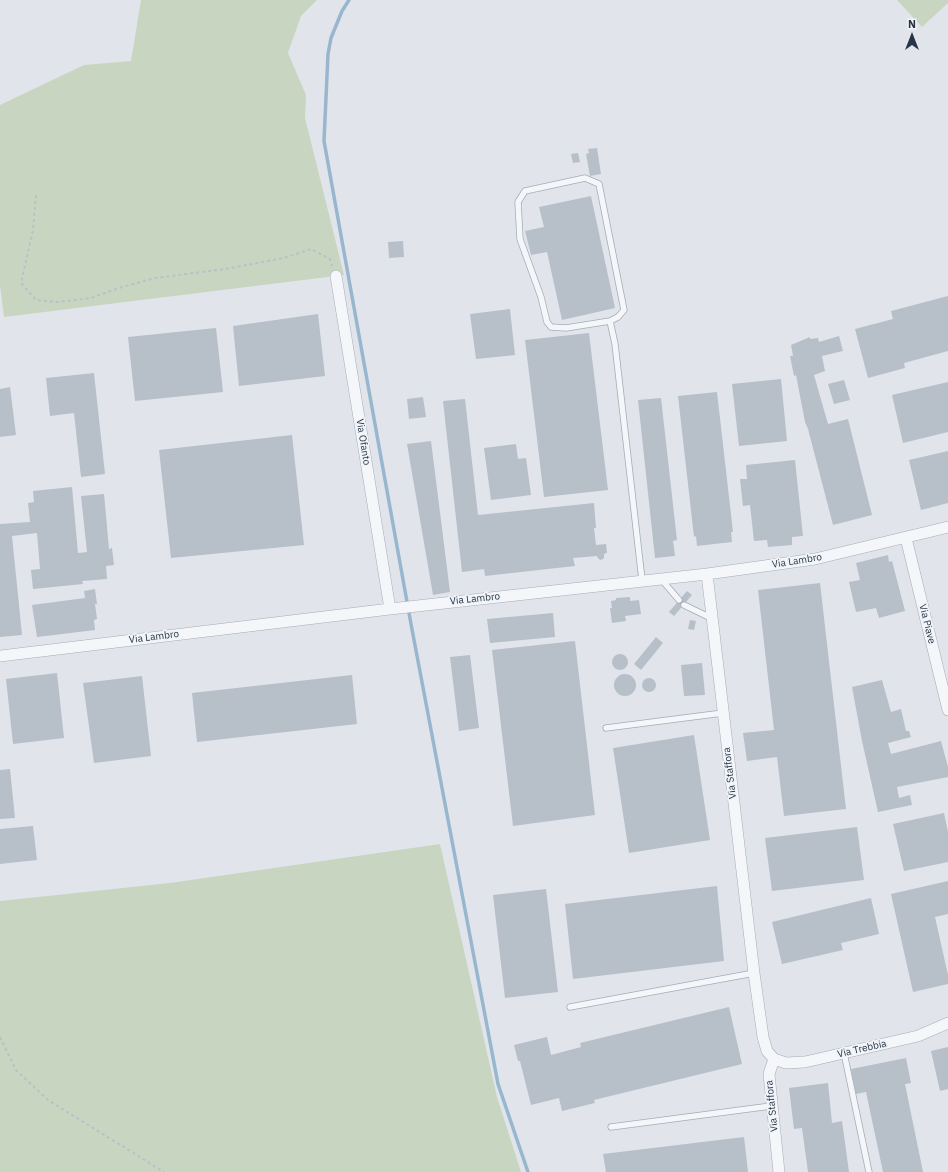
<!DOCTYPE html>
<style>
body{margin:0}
#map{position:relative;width:948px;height:1172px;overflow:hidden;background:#e1e5eb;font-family:"IBM Plex Sans",sans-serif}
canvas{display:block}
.north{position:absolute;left:892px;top:16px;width:40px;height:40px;-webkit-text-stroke:3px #f0f4f8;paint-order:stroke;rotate:0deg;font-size:11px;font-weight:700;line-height:16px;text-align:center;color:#273445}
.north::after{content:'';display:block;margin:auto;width:14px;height:18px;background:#273445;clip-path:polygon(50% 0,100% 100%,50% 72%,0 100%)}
</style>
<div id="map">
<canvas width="948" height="1172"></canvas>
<div class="north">N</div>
</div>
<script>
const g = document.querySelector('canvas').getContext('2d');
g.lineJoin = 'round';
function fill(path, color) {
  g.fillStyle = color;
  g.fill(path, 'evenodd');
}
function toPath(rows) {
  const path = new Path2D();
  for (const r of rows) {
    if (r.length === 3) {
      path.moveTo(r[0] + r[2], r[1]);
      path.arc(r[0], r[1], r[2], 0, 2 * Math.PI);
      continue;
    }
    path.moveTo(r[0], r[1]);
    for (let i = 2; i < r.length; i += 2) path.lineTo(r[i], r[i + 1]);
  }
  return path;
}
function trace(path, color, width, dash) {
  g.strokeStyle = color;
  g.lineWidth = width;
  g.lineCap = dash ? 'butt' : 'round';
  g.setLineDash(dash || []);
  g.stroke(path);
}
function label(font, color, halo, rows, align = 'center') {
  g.font = font + ' "IBM Plex Sans",sans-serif';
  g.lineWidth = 3.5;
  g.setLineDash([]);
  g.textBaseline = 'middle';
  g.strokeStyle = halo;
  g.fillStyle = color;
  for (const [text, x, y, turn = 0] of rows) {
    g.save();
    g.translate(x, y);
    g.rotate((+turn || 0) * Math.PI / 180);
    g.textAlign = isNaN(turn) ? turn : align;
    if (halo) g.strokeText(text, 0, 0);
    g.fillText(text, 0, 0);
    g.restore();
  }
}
const green = toPath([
 [141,0,317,0,301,16,288,53,306,95,305,118,344,275,4,317,0,286,0,105,84,65,131,61],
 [897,0,948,0,948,3,922,27],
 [440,844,497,1097,521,1172,0,1172,0,901,170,883]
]);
const stream = toPath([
 [349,0,342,11,331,38,328,54,324,141,411,624,498,1084,528,1172]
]);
const building = toPath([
 [597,148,601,174,590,176,586,154,589,153,588,149],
 [578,153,580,162,573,163,571,154],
 [591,196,615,308,562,320,547,252,531,255,525,231,544,227,539,207],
 [403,241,404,257,389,258,388,242],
 [948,296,948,351,904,363,905,368,868,378,855,329,893,319,891,311],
 [510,309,515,355,476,359,470,314],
 [318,314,325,376,239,386,233,326],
 [216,328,223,392,135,401,128,337],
 [589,333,608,490,544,497,525,340],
 [839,336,843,351,822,356,825,371,814,375,828,424,848,419,872,515,833,525,808,429,805,422,796,375,794,376,790,356,793,356,791,345,810,337,810,339,818,338,819,342],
 [94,373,105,474,81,477,74,413,50,416,46,378],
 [781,379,787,441,739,446,732,384],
 [844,380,850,400,834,404,828,384],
 [948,382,948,432,903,443,892,395],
 [10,387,16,435,0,437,0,389],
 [717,392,733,532,731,532,732,542,697,546,696,536,694,537,678,396],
 [423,397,426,417,409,419,407,399],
 [661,398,677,540,673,541,675,556,655,558,638,400],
 [465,399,478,515,594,503,596,528,594,528,596,545,606,544,607,553,604,554,604,558,603,559,600,560,598,558,597,556,573,558,575,566,485,576,484,569,462,572,443,401],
 [292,435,304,545,171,558,159,450],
 [431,441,450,592,433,595,407,444],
 [516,444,518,459,526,458,531,495,491,500,484,448],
 [948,451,948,503,921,510,909,460],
 [795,460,803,536,792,537,792,545,768,547,767,540,754,541,750,505,743,506,740,479,747,479,746,465],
 [72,487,78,553,87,552,81,496,104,494,109,549,112,548,114,565,106,566,107,579,82,581,83,584,33,589,31,570,40,569,37,533,12,536,22,635,0,637,0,524,30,522,28,503,34,502,33,491],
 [888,555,889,562,892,561,905,611,879,618,876,608,856,612,849,582,860,580,856,563],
 [820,583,846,809,784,816,777,757,747,761,743,733,774,730,758,590],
 [95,589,97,604,95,604,97,619,94,620,95,630,37,637,32,605,85,598,84,591],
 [687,591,692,595,674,616,669,612],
 [630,597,630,601,639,600,641,614,625,616,626,621,612,623,610,608,612,608,611,601,616,600,616,598],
 [553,613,555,637,490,643,487,619],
 [690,620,696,621,694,630,688,629],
 [656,637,663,643,641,670,634,664],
 [575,641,595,815,513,826,492,650],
 [620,662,8],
 [470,655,479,728,459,731,450,657],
 [702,663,705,695,684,696,681,665],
 [57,673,64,738,13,744,6,679],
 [625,685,11],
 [352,675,357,724,197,742,192,693],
 [142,676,151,756,94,763,83,683],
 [649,685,7],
 [882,680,891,712,901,709,906,731,909,731,911,737,888,743,891,754,941,741,948,767,948,777,897,787,899,798,910,795,912,805,878,812,862,741,852,687],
 [694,735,710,840,629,853,613,748],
 [10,769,15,818,0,819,0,770],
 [944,813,948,832,948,862,904,871,893,824],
 [33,826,37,860,0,864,0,829],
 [857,827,864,880,772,891,765,838],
 [948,881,948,914,935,917,948,975,948,984,913,992,891,894],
 [717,886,724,961,573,979,565,904],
 [546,889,558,992,505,998,493,895],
 [871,898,879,934,841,943,843,950,782,964,772,922],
 [729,1007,742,1064,594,1100,595,1103,562,1111,559,1098,531,1105,520,1061,518,1061,514,1045,547,1037,551,1055,581,1047,580,1043],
 [948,1047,948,1089,940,1091,931,1051],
 [906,1058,911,1083,905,1084,923,1172,883,1172,866,1092,856,1094,851,1069],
 [828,1083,832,1123,842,1121,849,1172,808,1172,802,1128,794,1129,789,1088],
 [744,1137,748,1172,606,1172,603,1154]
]);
const path = toPath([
 [36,195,33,230,21,283,36,300,58,302,91,298,119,288,155,278,225,269,284,258,311,249,330,259,332,266],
 [0,1037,16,1070,48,1100,164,1172]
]);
const service = toPath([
 [610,321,566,328,551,327,547,322,541,297,520,239,518,202,525,191,585,178,599,184,624,310,618,317,610,321,615,344,642,580],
 [661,579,679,600],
 [684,605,713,619],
 [606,728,723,713],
 [570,1007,754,973],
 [844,1053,869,1172],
 [611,1127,771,1106]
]);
const minor = toPath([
 [336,276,390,609],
 [906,538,948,710],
 [707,574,754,973,763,1037,767,1051,774,1059,786,1063,805,1062,918,1036,948,1023],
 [0,656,390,609,707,574,815,559,948,527],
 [774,1059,769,1074,779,1172]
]);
const streetNames = [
 ["Via Ofanto",363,442,81],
 ["Via Lambro",797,561,-9],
 ["Via Lambro",475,599,-6],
 ["Via Piave",927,624,76],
 ["Via Lambro",154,637,-7],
 ["Via Staffora",730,773,-97],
 ["Via Trebbia",862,1049,-13],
 ["Via Staffora",772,1106,-96]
];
fill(green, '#c8d6c1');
trace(stream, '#98b7cf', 3.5);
fill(building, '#b7bfc9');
trace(service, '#a5acb6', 7);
trace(minor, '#a5acb6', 12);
trace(path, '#bbc0c7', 2, [3, 3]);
trace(service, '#f4f6f9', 5.5);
trace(minor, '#f4f6f9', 11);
label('10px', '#273445', '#f0f4f8', streetNames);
</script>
